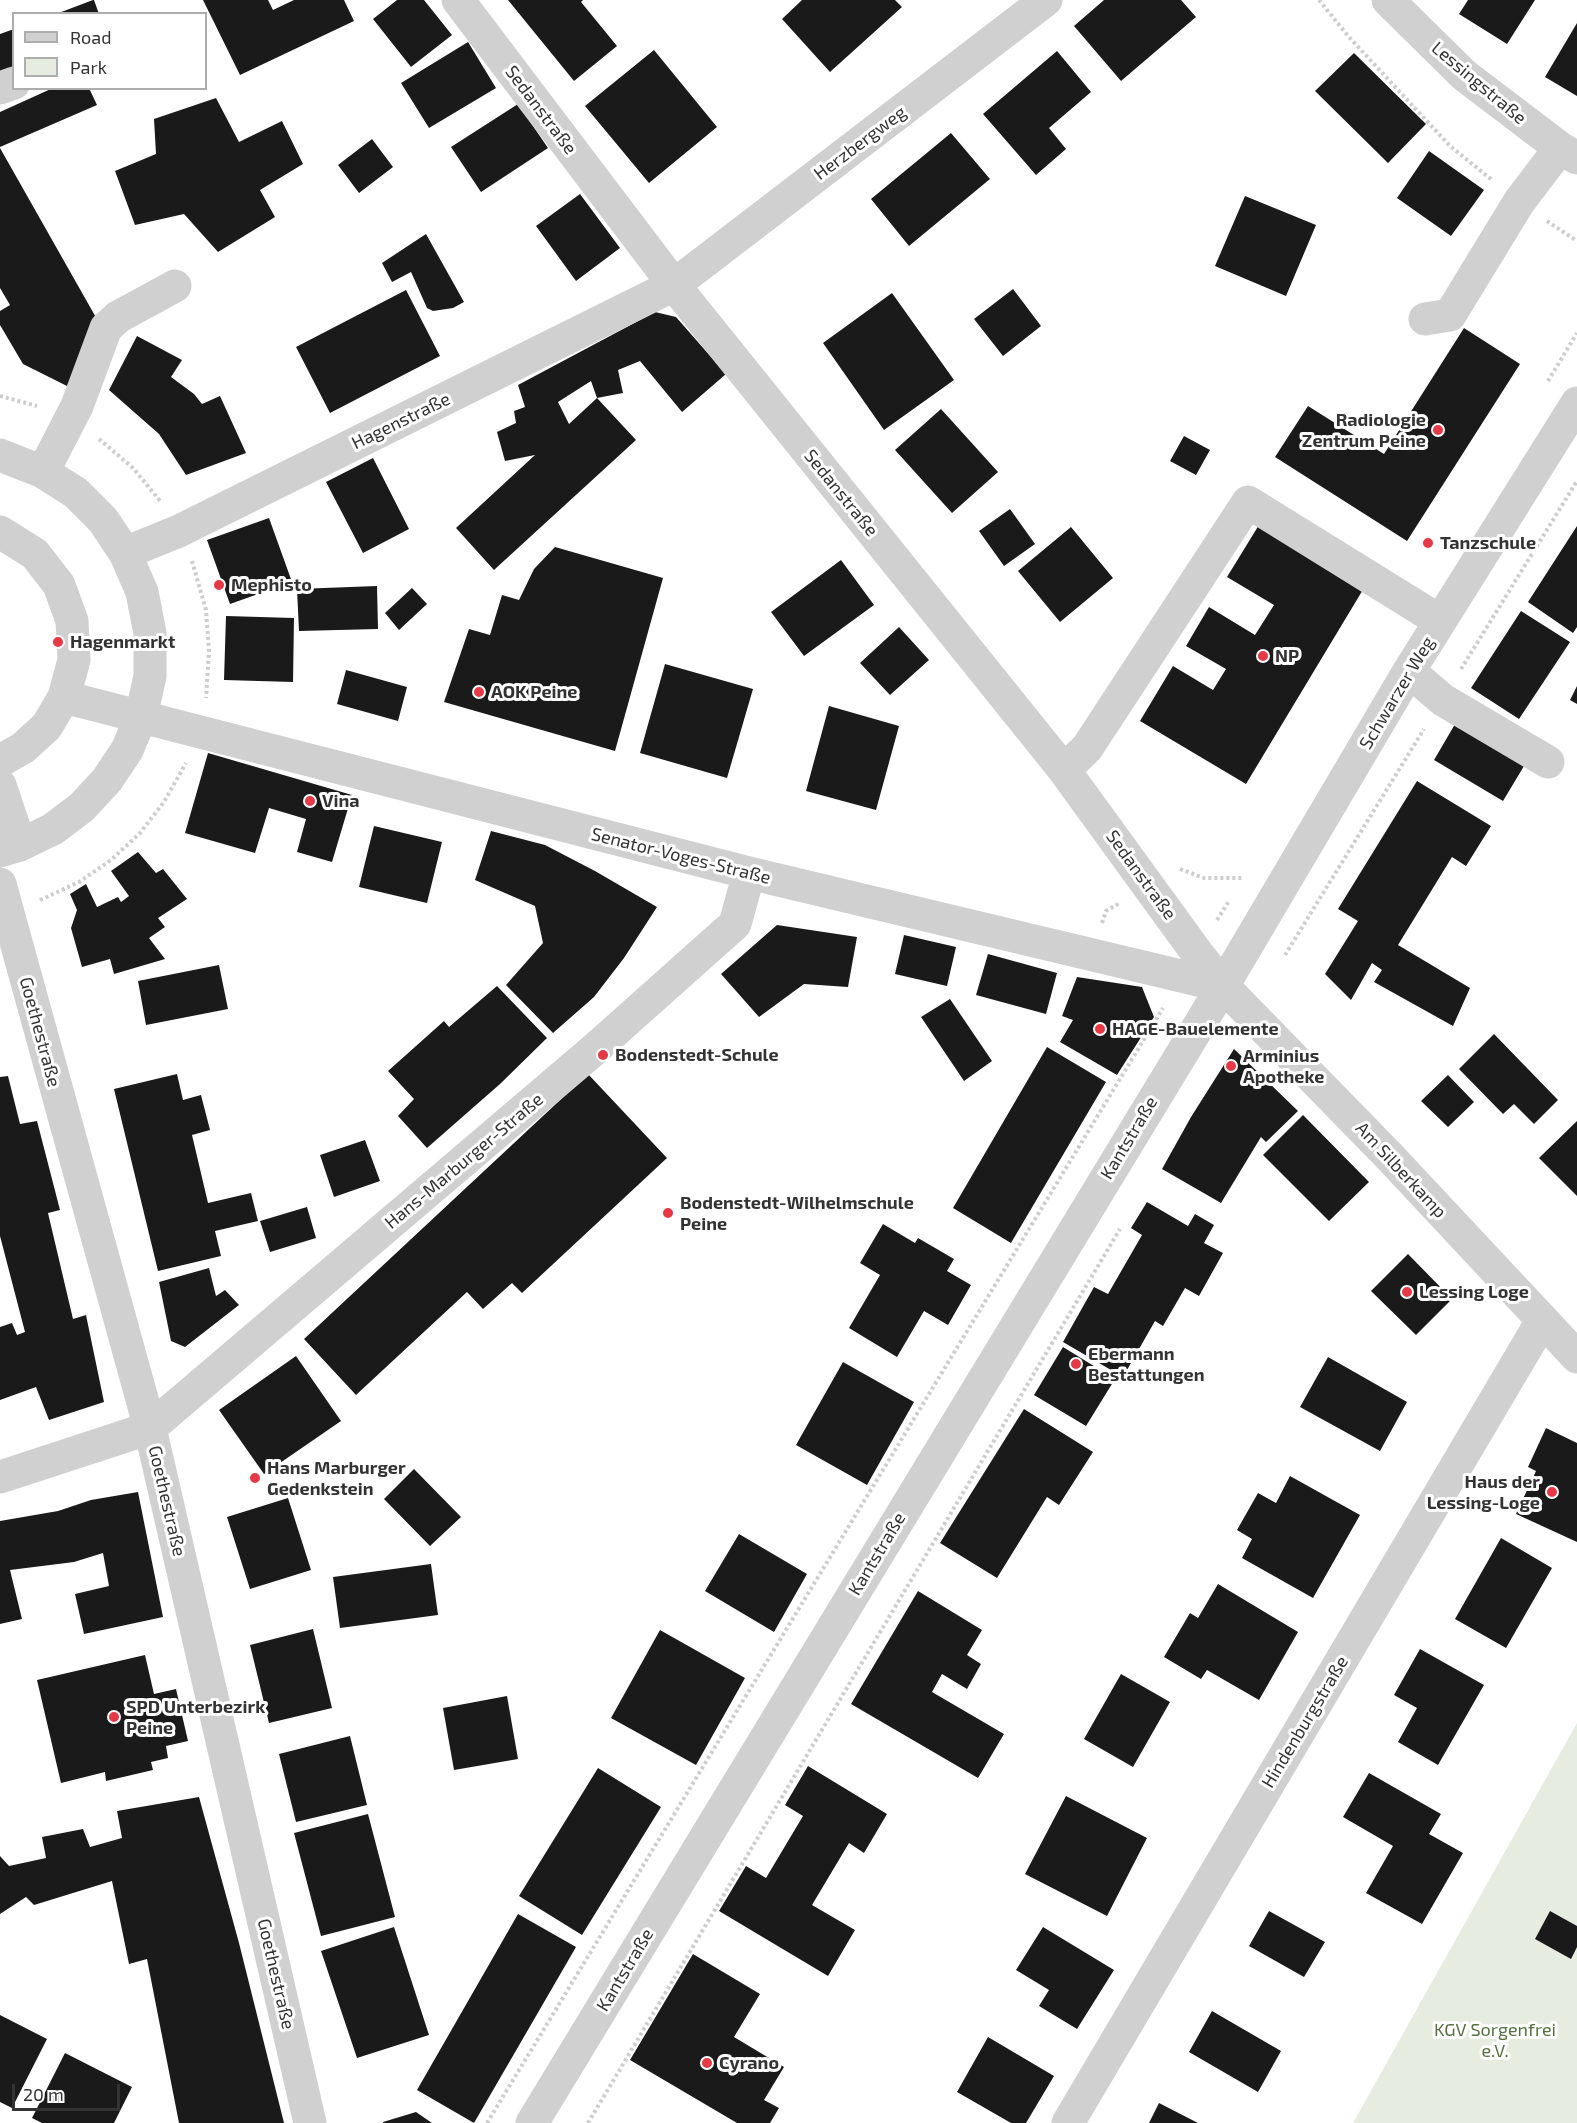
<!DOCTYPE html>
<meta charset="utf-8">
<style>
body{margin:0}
#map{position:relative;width:1577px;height:2123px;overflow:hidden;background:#fff;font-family:"Exo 2",sans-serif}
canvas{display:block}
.legend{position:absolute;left:12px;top:12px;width:195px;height:78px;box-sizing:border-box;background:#fff;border:2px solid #adadad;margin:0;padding:8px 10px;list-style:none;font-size:18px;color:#333}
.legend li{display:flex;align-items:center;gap:12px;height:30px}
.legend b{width:30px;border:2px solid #adadad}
.scale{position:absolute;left:12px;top:2084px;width:108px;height:27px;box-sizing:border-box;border:3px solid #333;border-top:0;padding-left:8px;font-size:18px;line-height:21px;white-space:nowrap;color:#333;-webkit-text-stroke:4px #fff;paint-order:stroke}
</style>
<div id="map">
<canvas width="1577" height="2123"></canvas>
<ul class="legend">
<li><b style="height:8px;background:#d0d0d0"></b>Road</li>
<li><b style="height:16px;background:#e6ecdf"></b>Park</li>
</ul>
<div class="scale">20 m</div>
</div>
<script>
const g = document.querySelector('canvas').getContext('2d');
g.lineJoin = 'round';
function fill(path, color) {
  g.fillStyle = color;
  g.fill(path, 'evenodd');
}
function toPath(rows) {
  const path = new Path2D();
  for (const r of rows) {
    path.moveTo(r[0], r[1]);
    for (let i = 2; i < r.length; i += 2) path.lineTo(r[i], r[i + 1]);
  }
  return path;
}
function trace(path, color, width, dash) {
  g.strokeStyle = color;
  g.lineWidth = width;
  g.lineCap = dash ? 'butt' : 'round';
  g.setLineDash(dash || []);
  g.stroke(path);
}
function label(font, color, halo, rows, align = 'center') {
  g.font = font + ' "Exo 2",sans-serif';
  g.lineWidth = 6;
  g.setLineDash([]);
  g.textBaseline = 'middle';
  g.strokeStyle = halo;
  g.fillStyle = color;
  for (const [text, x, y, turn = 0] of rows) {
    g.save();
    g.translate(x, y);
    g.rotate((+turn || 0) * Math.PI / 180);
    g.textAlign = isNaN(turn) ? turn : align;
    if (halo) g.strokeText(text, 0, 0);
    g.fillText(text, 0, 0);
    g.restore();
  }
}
const green = toPath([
 [1577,1723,1577,2123,1353,2123]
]);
const building = toPath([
 [94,0,99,14,56,14,93,0],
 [203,0,268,0,273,10,294,0,344,0,354,21,240,75],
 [397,0,424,0,452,35,411,67,373,19],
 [508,0,583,0,581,2,617,46,574,81],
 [802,0,895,0,902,7,830,72,782,19],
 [1104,0,1181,0,1196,17,1121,81,1074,26],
 [1468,0,1535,0,1507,44,1459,14],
 [1577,23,1577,96,1545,77],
 [14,29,14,72,0,77,0,34],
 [468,42,496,88,429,128,401,83],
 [654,50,717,127,649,183,585,106],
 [1057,51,1091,92,1049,128,1066,149,1036,175,983,114],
 [1354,53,1426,124,1388,163,1315,91],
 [53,88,89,88,97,105,0,147,0,112],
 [216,98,239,142,282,121,303,164,260,190,275,217,218,252,184,214,135,225,115,171,156,154,154,119],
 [518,104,548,148,481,192,451,147],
 [951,133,990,179,909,246,871,199],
 [372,139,393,167,359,193,338,165],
 [0,148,98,321,71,388,23,364,0,325,0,311,10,305,0,288],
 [1429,151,1484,190,1451,236,1397,198],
 [580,194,620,248,576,281,536,226],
 [1245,196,1316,225,1286,296,1215,266],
 [426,234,464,302,453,308,433,311,427,308,411,272,392,282,382,263],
 [1013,289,1041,326,1003,356,974,319],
 [406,290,440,356,330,413,296,347],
 [892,293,954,380,884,430,823,343],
 [655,312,676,317,726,374,682,412,640,361,618,370,623,393,597,398,591,381,558,402,569,424,597,398,636,440,494,570,456,528,535,455,505,461,497,432,516,423,514,411,525,407,518,385],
 [1464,328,1520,364,1407,541,1275,457,1308,406,1384,454],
 [137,336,182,360,171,377,194,394,202,404,220,396,246,453,186,475,159,434,109,390],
 [941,409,998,472,952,513,895,450],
 [1184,436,1210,450,1196,475,1170,461],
 [373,458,409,529,363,553,326,482],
 [1010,509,1035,544,1004,566,979,531],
 [269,518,292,582,230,604,207,540],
 [1262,520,1367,583,1246,784,1140,721,1173,666,1213,690,1226,669,1186,646,1209,607,1255,635,1274,605,1227,577],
 [1577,526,1577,627,1573,633,1528,602],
 [1071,527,1113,578,1060,622,1018,571],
 [555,547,663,578,615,751,444,702,469,629,490,635,502,595,519,600,534,569],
 [841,560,874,605,804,656,771,612],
 [377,586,378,629,299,631,297,589],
 [412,588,427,604,399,630,385,613],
 [1521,611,1570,642,1519,719,1471,688],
 [226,616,294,618,293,682,224,680],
 [899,627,929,660,890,695,860,663],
 [665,664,753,689,727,778,640,753],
 [346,670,407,687,398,721,337,704],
 [1577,686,1577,704,1570,700],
 [829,706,899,726,876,810,806,791],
 [1458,719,1527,761,1503,801,1434,760],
 [208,753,352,795,332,862,297,852,306,819,269,808,255,853,185,833],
 [1417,781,1491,826,1466,866,1452,857,1398,945,1470,988,1453,1026,1374,982,1382,970,1372,963,1351,1000,1325,974,1358,921,1338,909],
 [374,826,442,842,427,903,359,887],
 [491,831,545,845,595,871,657,907,624,958,594,997,553,1033,506,985,543,943,535,906,475,880],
 [138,852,156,873,163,869,187,899,158,918,165,927,149,938,165,959,114,974,110,959,82,967,71,928,77,910,70,894,86,884,97,907,118,897,121,902,129,896,111,871],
 [777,925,857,937,848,987,804,984,759,1017,721,974],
 [904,935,956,947,947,986,895,974],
 [988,954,1057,973,1046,1014,976,995],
 [219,965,228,1009,146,1025,138,981],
 [1077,977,1142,987,1154,1017,1117,1075,1060,1042,1073,1020,1062,1016],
 [497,986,547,1038,500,1084,427,1148,398,1116,414,1099,388,1071,444,1021,449,1027],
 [950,999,992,1061,964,1081,921,1017],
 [1494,1034,1558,1100,1534,1124,1514,1104,1503,1114,1459,1069],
 [1047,1047,1106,1082,1011,1243,953,1208],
 [1234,1049,1298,1111,1266,1142,1261,1137,1221,1203,1162,1169,1191,1117],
 [177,1074,183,1100,201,1095,210,1130,192,1135,208,1203,251,1193,258,1221,215,1231,221,1256,158,1271,114,1089],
 [588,1074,667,1158,522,1293,512,1283,483,1309,467,1292,356,1395,304,1339],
 [1448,1075,1474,1102,1448,1127,1421,1101],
 [8,1076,20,1124,37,1121,60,1210,48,1213,73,1319,86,1315,104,1402,49,1420,36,1387,0,1400,0,1327,12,1323,17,1335,25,1332,0,1236,0,1077],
 [1303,1115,1369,1182,1329,1221,1263,1155],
 [1577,1121,1577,1196,1539,1158],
 [365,1140,380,1181,334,1197,320,1155],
 [1147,1202,1188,1226,1195,1214,1214,1225,1204,1243,1223,1253,1199,1296,1185,1288,1163,1326,1155,1321,1123,1377,1063,1342,1094,1287,1108,1294,1142,1235,1131,1228],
 [307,1207,316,1238,270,1252,260,1221],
 [883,1224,915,1243,918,1238,954,1259,947,1271,971,1285,948,1325,924,1311,897,1357,849,1328,880,1275,860,1263],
 [1408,1254,1452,1299,1416,1335,1371,1291],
 [209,1268,216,1296,225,1290,239,1305,185,1347,171,1341,159,1282],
 [1063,1347,1115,1379,1086,1426,1034,1395],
 [296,1356,341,1421,264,1474,219,1410],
 [1328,1357,1407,1402,1380,1451,1300,1407],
 [843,1362,914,1402,867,1485,796,1445],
 [1024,1409,1093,1452,1059,1505,1047,1497,997,1578,940,1543],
 [1546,1428,1577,1443,1577,1542,1516,1514,1536,1471,1528,1467],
 [414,1469,461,1517,430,1546,384,1499],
 [1290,1476,1360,1515,1313,1598,1242,1558,1252,1539,1237,1530,1258,1493,1276,1503],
 [138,1492,163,1617,84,1634,75,1594,109,1586,103,1553,74,1562,10,1570,22,1619,0,1624,0,1521,58,1511,91,1500],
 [288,1498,311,1570,250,1589,227,1517],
 [739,1534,807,1574,774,1632,705,1591],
 [1501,1538,1552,1568,1506,1648,1455,1619],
 [431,1564,438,1615,340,1628,333,1577],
 [1218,1584,1298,1632,1259,1700,1207,1670,1201,1679,1164,1657,1190,1613,1198,1618],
 [918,1591,982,1630,967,1655,981,1664,967,1689,942,1674,932,1692,1004,1734,978,1778,851,1704],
 [313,1629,332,1708,269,1723,250,1645],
 [660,1630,745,1678,696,1765,611,1718],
 [1420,1649,1484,1685,1438,1765,1398,1742,1417,1708,1394,1695],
 [145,1655,154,1694,176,1689,188,1741,166,1746,168,1758,151,1762,153,1770,106,1781,105,1772,61,1783,37,1680],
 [1121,1674,1170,1702,1133,1767,1084,1739],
 [507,1696,518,1759,454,1770,443,1708],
 [350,1736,367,1805,296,1822,279,1754],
 [808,1766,887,1814,864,1853,849,1843,812,1905,855,1930,828,1976,719,1911,746,1866,766,1878,803,1816,785,1805],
 [598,1768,661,1807,582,1935,519,1896],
 [1369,1773,1441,1814,1429,1834,1463,1853,1422,1924,1366,1893,1393,1846,1343,1817],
 [1066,1796,1147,1838,1107,1916,1025,1874],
 [199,1797,239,1943,284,2123,179,2123,147,1959,129,1964,112,1881,34,1905,26,1897,0,1914,0,1856,9,1866,46,1858,42,1837,83,1829,90,1847,122,1838,117,1811],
 [368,1814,395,1917,321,1936,294,1833],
 [1269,1911,1325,1942,1304,1977,1249,1946],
 [1550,1911,1577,1926,1577,1947,1571,1959,1535,1939],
 [518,1914,576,1947,474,2123,417,2090],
 [394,1927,429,2035,357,2058,321,1951],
 [1043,1927,1114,1970,1077,2029,1039,2006,1049,1990,1016,1970],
 [693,1954,760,1994,734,2037,784,2067,764,2100,779,2108,770,2123,737,2123,630,2060],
 [1212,2011,1281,2051,1258,2092,1189,2052],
 [0,2015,47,2039,12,2108,0,2102],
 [988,2037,1054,2076,1026,2123,1011,2123,957,2092],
 [65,2053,132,2087,114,2123,42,2123,32,2118],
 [1159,2103,1198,2123,1149,2123],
 [416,2112,432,2123,383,2123,383,2122]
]);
const path = toPath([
 [1319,0,1348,36,1450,146,1492,180],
 [1547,221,1577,241],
 [1548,381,1577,333],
 [0,396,37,406],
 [99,439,133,468,161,502],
 [192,561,206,610,209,651,206,698],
 [1461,669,1577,481],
 [1180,869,1204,878,1243,878],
 [40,900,79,882,111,860,140,833,164,802,186,763],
 [1217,920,1229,901],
 [1102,923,1106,911,1120,903],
 [1285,955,1424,729],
 [487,2123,1163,1008],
 [588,2123,1120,1229]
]);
const minor = toPath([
 [458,0,674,285,1064,770,1197,953,1223,986,1389,1156,1577,1357],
 [1388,0,1464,75,1560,148,1577,158],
 [0,88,14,83],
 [1425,319,1450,315,1519,202,1560,148],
 [0,455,43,472,76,493,103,520,125,553,142,592,150,633,150,676,141,717,127,750,107,780,82,807,53,829,20,845,0,851],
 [43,472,77,406,106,328,118,317,175,286],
 [0,532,35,554,59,585,72,621,74,660,64,697,47,726,23,748,0,761],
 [125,553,179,531,674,285,1046,0],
 [1409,671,1443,700,1548,762],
 [64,697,749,873,1223,986],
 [1064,770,1087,748,1248,502,1440,621],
 [0,785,20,845],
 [0,884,150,1428,310,2123],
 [0,1477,150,1428,596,1048,735,924,749,873],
 [532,2123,1223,986,1409,671,1577,403],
 [1068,2123,1542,1321]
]);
const markers = [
 [1438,430,6,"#e63946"],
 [1428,543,6,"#e63946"],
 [219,585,6,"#e63946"],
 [58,642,6,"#e63946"],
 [1263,656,6,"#e63946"],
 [479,692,6,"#e63946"],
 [310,801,6,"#e63946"],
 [1100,1029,6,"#e63946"],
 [603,1055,6,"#e63946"],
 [1231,1066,6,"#e63946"],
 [668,1213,6,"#e63946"],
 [1407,1292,6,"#e63946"],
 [1076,1364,6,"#e63946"],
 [255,1478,6,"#e63946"],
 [1552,1492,6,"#e63946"],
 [114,1717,6,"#e63946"],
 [707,2063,6,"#e63946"]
];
const streetNames = [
 ["Lessingstraße",1479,83,40],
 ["Sedanstraße",541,110,53],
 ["Herzbergweg",860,143,-37],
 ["Hagenstraße",401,421,-26],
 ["Sedanstraße",841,493,51],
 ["Schwarzer Weg",1397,693,-59],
 ["Senator-Voges-Straße",681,856,14],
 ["Sedanstraße",1141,875,54],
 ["Goethestraße",40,1032,75],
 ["Kantstraße",1129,1138,-59],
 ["Hans-Marburger-Straße",464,1161,-40],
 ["Am Silberkamp",1401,1170,47],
 ["Goethestraße",167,1501,77],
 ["Kantstraße",877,1554,-59],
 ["Hindenburgstraße",1305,1722,-59],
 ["Kantstraße",625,1970,-59],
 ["Goethestraße",276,1974,77]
];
const poiNames = [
 ["Radiologie",1426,420,"right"],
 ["Zentrum Peine",1426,441,"right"],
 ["Tanzschule",1440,543],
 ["Mephisto",231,585],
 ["Hagenmarkt",70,642],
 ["NP",1275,656],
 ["AOK Peine",491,692],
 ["Vina",322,801],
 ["HAGE-Bauelemente",1112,1029],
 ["Bodenstedt-Schule",615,1055],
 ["Arminius",1243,1056],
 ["Apotheke",1243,1077],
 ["Bodenstedt-Wilhelmschule",680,1203],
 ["Peine",680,1224],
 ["Lessing Loge",1419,1292],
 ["Ebermann",1088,1354],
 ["Bestattungen",1088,1375],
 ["Hans Marburger",267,1468],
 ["Gedenkstein",267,1489],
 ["Haus der",1540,1482,"right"],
 ["Lessing-Loge",1540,1503,"right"],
 ["SPD Unterbezirk",126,1707],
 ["Peine",126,1728],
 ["Cyrano",719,2063]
];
const parkNames = [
 ["KGV Sorgenfrei",1495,2030],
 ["e.V.",1495,2051]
];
fill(green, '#e6ecdf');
fill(building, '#1a1a1a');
trace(path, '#cdcdcd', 4, [3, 3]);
trace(minor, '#d0d0d0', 33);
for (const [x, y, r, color] of markers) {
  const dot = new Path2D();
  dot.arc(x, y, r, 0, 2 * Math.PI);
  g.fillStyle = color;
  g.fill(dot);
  trace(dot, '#fff', 2);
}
label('18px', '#333', '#fff', streetNames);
label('bold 18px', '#333', '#fff', poiNames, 'left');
label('18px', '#56703f', '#fff', parkNames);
</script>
